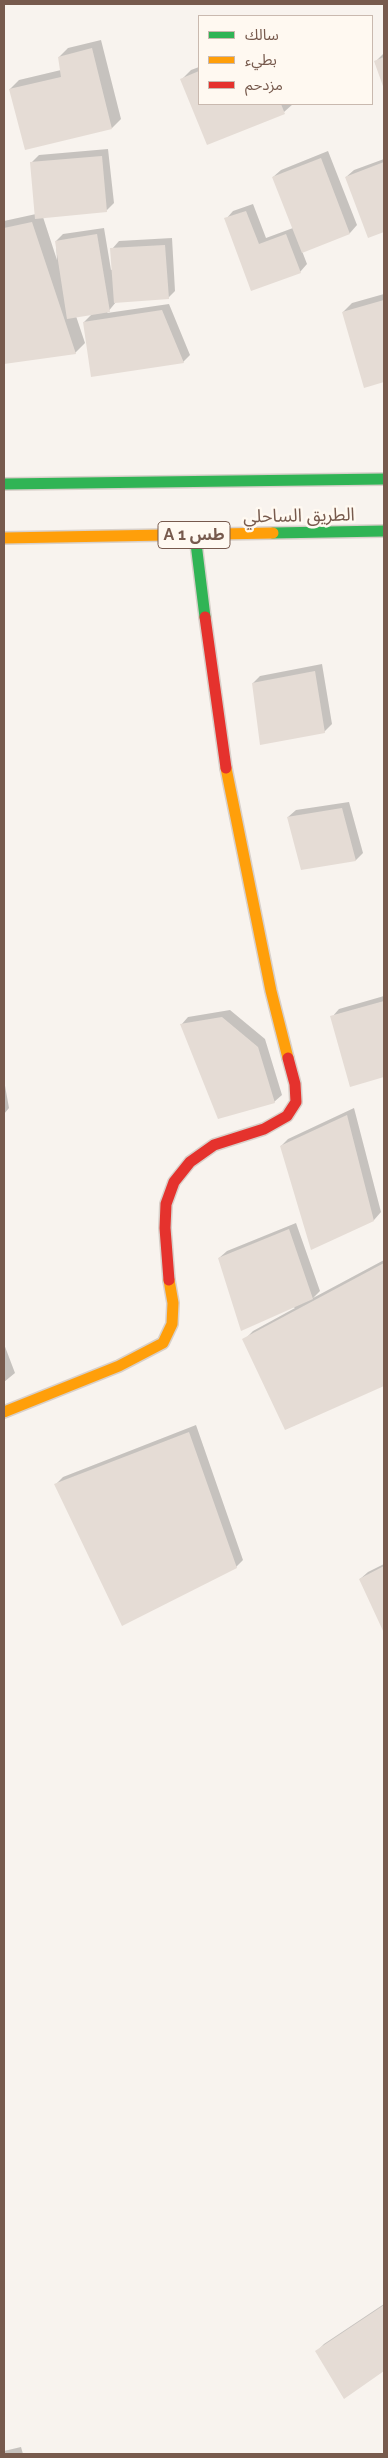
<!DOCTYPE html>
<meta charset="utf-8">
<style>
body{margin:0}
#map{position:relative;width:388px;height:2458px;overflow:hidden;background:#f8f3ee;font-family:Raleway,"Noto Sans Arabic",sans-serif}
canvas{display:block}
.frame{position:absolute;inset:0;border:5px solid #775a4d;pointer-events:none}
.legend{position:absolute;left:198px;top:15px;width:175px;height:90px;box-sizing:border-box;background:#fff9f1;border:1px solid #c9b9af;margin:0;padding:6px 9px;list-style:none;font-size:15px;color:#775a4d}
.legend li{display:flex;align-items:center;gap:10px;height:25px}
.legend b{width:25px;border:1px solid #c9b9af}
</style>
<div id="map">
<canvas width="388" height="2458"></canvas>
<div class="frame"></div>
<ul class="legend">
<li><b style="height:6px;background:#30b455"></b>سالك</li>
<li><b style="height:6px;background:#ff9f0a"></b>بطيء</li>
<li><b style="height:6px;background:#e5322d"></b>مزدحم</li>
</ul>
</div>
<script>
const g = document.querySelector('canvas').getContext('2d');
g.lineJoin = 'round';
function fill(path, color) {
  g.fillStyle = color;
  g.fill(path, 'evenodd');
}
function toPath(rows) {
  const path = new Path2D();
  for (const r of rows) {
    path.moveTo(r[0], r[1]);
    for (let i = 2; i < r.length; i += 2) path.lineTo(r[i], r[i + 1]);
  }
  return path;
}
function trace(path, color, width, dash) {
  g.strokeStyle = color;
  g.lineWidth = width;
  g.lineCap = dash ? 'butt' : 'round';
  g.setLineDash(dash || []);
  g.stroke(path);
}
function label(font, color, halo, rows, align = 'center') {
  g.font = font + ' Raleway,"Noto Sans Arabic",sans-serif';
  g.lineWidth = 5;
  g.setLineDash([]);
  g.textBaseline = 'middle';
  g.strokeStyle = halo;
  g.fillStyle = color;
  for (const [text, x, y, turn = 0] of rows) {
    g.save();
    g.translate(x, y);
    g.rotate((+turn || 0) * Math.PI / 180);
    g.textAlign = isNaN(turn) ? turn : align;
    if (halo) g.strokeText(text, 0, 0);
    g.fillText(text, 0, 0);
    g.restore();
  }
}
const shadow = toPath([
 [101,40,121,119,112,128,10,89,19,80,61,70,59,57,68,48],
 [384,53,384,86,375,62],
 [199,67,199,104,293,104,284,112,208,143,182,79,191,70],
 [108,149,114,203,106,211,43,217,57,260,56,241,63,234,104,228,111,270,113,269,112,249,119,241,172,238,175,291,168,298,116,302,107,313,169,304,190,355,183,362,84,322,93,313,76,316,85,343,75,353,4,363,4,221,36,214,31,163,39,155],
 [328,151,357,225,350,233,302,251,307,264,300,272,252,289,226,219,233,211,253,204,266,238,293,228,273,177,281,170],
 [384,159,384,230,369,236,346,177,354,170],
 [384,294,384,381,365,387,343,312,352,303],
 [322,664,332,724,324,732,253,683,260,676],
 [349,802,363,853,356,860,302,869,288,817,296,810],
 [384,996,384,1075,350,1085,332,1017,339,1009],
 [230,1010,265,1039,282,1095,274,1102,181,1025,188,1017],
 [4,1080,9,1108,4,1114],
 [354,1108,381,1212,374,1220,312,1248,281,1146,288,1139],
 [296,1223,320,1291,313,1298,384,1260,384,1385,286,1429,244,1340,253,1331,295,1308,219,1258,227,1251],
 [4,1344,15,1373,4,1382],
 [196,1425,243,1560,236,1567,56,1484,63,1477],
 [384,1564,384,1630,360,1579,368,1572],
 [384,2304,384,2370,344,2398,317,2351,324,2344],
 [21,2447,23,2454,4,2454,4,2451]
]);
const building = toPath([
 [92,48,112,129,25,150,9,89,61,77,58,57],
 [384,57,384,89,374,61],
 [199,71,199,104,281,104,285,114,207,145,180,79],
 [102,156,107,212,35,219,30,162],
 [321,158,350,234,302,253,272,177],
 [384,162,384,232,368,238,345,177],
 [246,211,259,244,286,234,301,273,251,291,224,218],
 [32,222,76,354,4,364,4,228],
 [97,234,110,312,67,319,55,241],
 [165,245,169,299,114,303,110,248],
 [384,300,384,382,364,388,342,312],
 [162,310,184,363,91,377,83,322],
 [315,671,325,733,260,745,252,683],
 [342,808,356,861,301,870,287,817],
 [384,1001,384,1077,350,1087,330,1016],
 [222,1017,258,1047,275,1103,218,1119,180,1024],
 [347,1115,374,1221,311,1250,280,1146],
 [289,1229,313,1299,241,1331,218,1258],
 [384,1263,384,1386,285,1430,242,1339],
 [189,1432,237,1568,122,1626,54,1484],
 [384,1566,384,1633,359,1579],
 [384,2305,384,2371,344,2399,315,2351]
]);
const fast = toPath([
 [4,484,384,479],
 [273,533,384,531],
 [195,535,205,617]
]);
const slow = toPath([
 [4,538,273,533],
 [226,768,271,991,288,1058],
 [4,1412,119,1366,163,1343,172,1324,173,1303,169,1280]
]);
const jam = toPath([
 [205,617,226,768],
 [169,1280,165,1228,166,1204,174,1182,190,1162,214,1145,264,1129,287,1116,296,1102,295,1084,288,1058]
]);
const shields = [
 [194,535,72]
];
const shieldNames = [
 ["A 1 طس",194,535]
];
const streetNames = [
 ["الطريق الساحلي",299,516,-1]
];
fill(shadow, '#0003');
fill(building, '#e5dcd5');
trace(fast, '#d8d0ca', 14);
trace(slow, '#d8d0ca', 14);
trace(jam, '#d8d0ca', 14);
trace(fast, '#30b455', 11);
trace(slow, '#ff9f0a', 11);
trace(jam, '#e5322d', 11);
for (const [x, y, w] of shields) {
  const box = new Path2D();
  box.roundRect(x - w / 2, y - 13.5, w, 27, 4);
  g.fillStyle = '#fff9f1';
  g.fill(box);
  trace(box, '#775a4d', 1);
}
label('bold 16px', '#775a4d', null, shieldNames);
label('18px', '#775a4d', '#fff9f1', streetNames);
</script>
